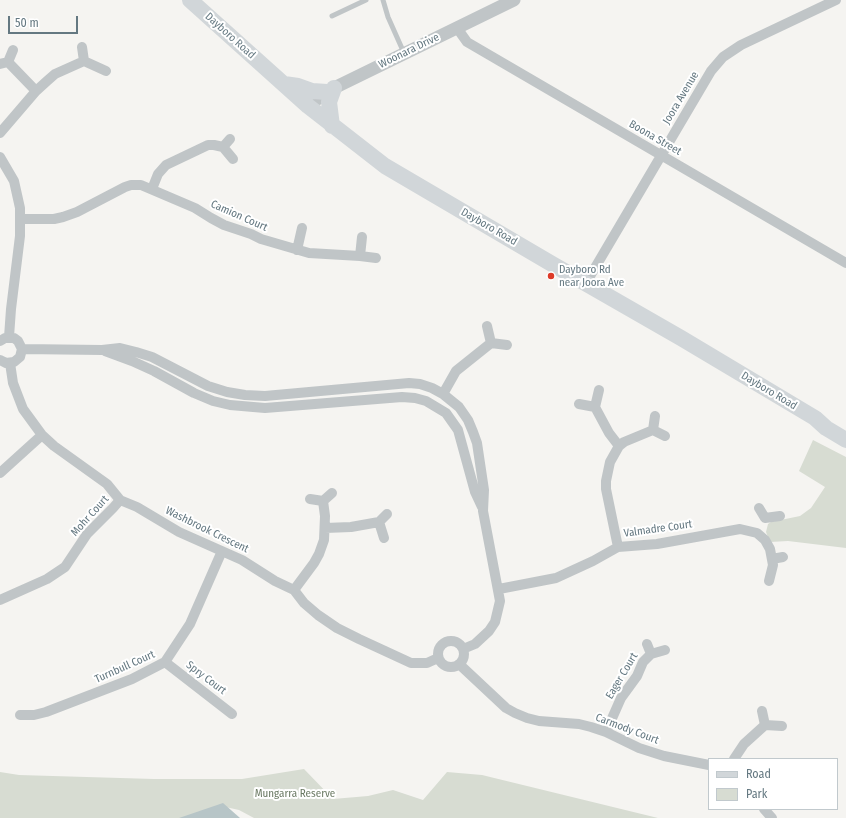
<!DOCTYPE html>
<style>
body{margin:0}
#map{position:relative;width:846px;height:818px;overflow:hidden;background:#f5f4f1;font-family:"Fira Sans Condensed",sans-serif}
canvas{display:block}
.legend{position:absolute;left:708px;top:758px;width:130px;height:52px;box-sizing:border-box;background:#fff;border:1px solid #c1c9cd;margin:0;padding:5px 7px;list-style:none;font-size:12px;color:#647881}
.legend li{display:flex;align-items:center;gap:8px;height:20px}
.legend b{width:20px;border:1px solid #c1c9cd}
.scale{position:absolute;left:8px;top:16px;width:70px;height:18px;box-sizing:border-box;border:2px solid #647881;border-top:0;padding-left:5px;font-size:12px;line-height:14px;white-space:nowrap;color:#647881;-webkit-text-stroke:3px #fff;paint-order:stroke}
</style>
<div id="map">
<canvas width="846" height="818"></canvas>
<ul class="legend">
<li><b style="height:5px;background:#d1d6d9"></b>Road</li>
<li><b style="height:11px;background:#d7dcd2"></b>Park</li>
</ul>
<div class="scale">50 m</div>
</div>
<script>
const g = document.querySelector('canvas').getContext('2d');
g.lineJoin = 'round';
function fill(path, color) {
  g.fillStyle = color;
  g.fill(path, 'evenodd');
}
function toPath(rows) {
  const path = new Path2D();
  for (const r of rows) {
    if (r.length === 3) {
      path.moveTo(r[0] + r[2], r[1]);
      path.arc(r[0], r[1], r[2], 0, 2 * Math.PI);
      continue;
    }
    path.moveTo(r[0], r[1]);
    for (let i = 2; i < r.length; i += 2) path.lineTo(r[i], r[i + 1]);
  }
  return path;
}
function trace(path, color, width, dash) {
  g.strokeStyle = color;
  g.lineWidth = width;
  g.lineCap = dash ? 'butt' : 'round';
  g.setLineDash(dash || []);
  g.stroke(path);
}
function label(font, color, halo, rows, align = 'center') {
  g.font = font + ' "Fira Sans Condensed",sans-serif';
  g.lineWidth = 4;
  g.setLineDash([]);
  g.textBaseline = 'middle';
  g.strokeStyle = halo;
  g.fillStyle = color;
  for (const [text, x, y, turn = 0] of rows) {
    g.save();
    g.translate(x, y);
    g.rotate((+turn || 0) * Math.PI / 180);
    g.textAlign = isNaN(turn) ? turn : align;
    if (halo) g.strokeText(text, 0, 0);
    g.fillText(text, 0, 0);
    g.restore();
  }
}
const green = toPath([
 [813,440,846,457,846,548,788,541,770,542,766,532,768,524,771,522,800,516,811,508,825,487,799,471],
 [304,769,333,799,368,796,393,790,423,800,447,772,482,775,658,818,254,818,239,810,221,806,187,818,0,818,0,772,19,775,154,779,242,779]
]);
const water = toPath([
 [223,803,240,818,179,818]
]);
const service = toPath([
 [383,0,388,17,404,53],
 [332,16,366,0]
]);
const minor = toPath([
 [457,28,467,42,846,263],
 [82,47,84,61,106,71],
 [8,62,36,91],
 [0,64,8,62,13,50],
 [0,133,36,91,47,81,55,74,84,61],
 [230,139,223,147,233,159],
 [0,157,14,181,20,208,20,236,11,309,9,337],
 [152,189,158,174,166,165,208,145,214,145,223,147],
 [21,219,54,219,63,217,77,212,125,187,131,185,141,185,195,208,211,218,224,225,251,234,261,239,309,253,360,256],
 [362,237,360,256,376,258],
 [297,250,302,228],
 [586,283,711,71,723,57,741,45,836,0],
 [487,326,491,343,507,345],
 [0,341,5,338,14,338,18,341,22,349,20,357,14,362,6,363,0,360],
 [22,349,102,350,120,348,136,352,152,357,208,386,227,392,245,395,265,396,409,383,420,384,432,388,443,394,459,407,468,420,473,432,477,443,484,490,483,511,500,601,495,622,489,631,475,644,463,649],
 [105,351,132,361,154,371,194,393,213,401,230,405,265,408,402,397,415,398,426,401,446,413,458,430,475,492,482,507],
 [10,363,13,383,23,409,42,435,54,446,107,484,120,500,137,507,179,532,242,560,275,581,294,590,304,603,318,615,337,628,359,639,411,663,427,663,438,658],
 [443,394,456,371,491,343],
 [579,404,595,407,599,390],
 [595,407,609,433,619,446],
 [655,416,653,430,665,436],
 [0,473,42,435],
 [310,499,323,501,332,493],
 [759,508,765,518,780,516],
 [325,528,351,527,379,522],
 [384,538,379,522,387,514],
 [618,547,606,489,606,481,610,462,619,446,624,442,653,430],
 [772,559,783,557],
 [499,589,556,578,593,561,618,547,657,544,740,529,757,533,765,540,770,549,773,565,769,581],
 [294,590,314,563,319,554,324,540,325,516,323,501],
 [0,600,47,579,65,567,87,534,113,508,120,500],
 [451,654,13],
 [647,644,651,654,665,650],
 [165,662,232,714],
 [459,664,506,708,515,713,527,718,539,721,579,724,591,727,606,732,639,748,664,756,709,765],
 [762,711,765,725,782,726],
 [20,715,34,715,46,712,132,679,165,662,190,624,222,551],
 [606,732,621,698,637,676,643,662,651,654],
 [734,759,744,744,765,725],
 [764,809,772,818]
]);
const tertiary = toPath([
 [308,106,317,99,338,86,514,0]
]);
const primary = toPath([
 [190,0,308,106,385,166,552,264,681,338,815,418,826,428,846,440],
 [284,84,298,86,312,91,327,92],
 [332,126,329,102,334,88]
]);
const markers = [
 [551,276,4,"#dd3a28"]
];
const streetNames = [
 ["Dayboro Road",230,36,42],
 ["Woonara Drive",409,51,-26],
 ["Joora Avenue",681,98,-59],
 ["Boona Street",655,138,30],
 ["Camion Court",239,216,24],
 ["Dayboro Road",489,227,30],
 ["Dayboro Road",769,391,31],
 ["Mohr Court",90,516,-48],
 ["Valmadre Court",658,529,-8],
 ["Washbrook Crescent",207,530,26],
 ["Turnbull Court",125,667,-24],
 ["Eager Court",622,676,-59],
 ["Spry Court",206,678,37],
 ["Carmody Court",627,729,21]
];
const poiNames = [
 ["Dayboro Rd",559,270],
 ["near Joora Ave",559,283]
];
const parkNames = [
 ["Mungarra Reserve",295,794]
];
fill(green, '#d7dcd2');
fill(water, '#b7c5c7');
trace(service, '#c0c5c7', 5);
trace(minor, '#c0c5c7', 10);
trace(tertiary, '#c0c5c7', 13);
trace(primary, '#d1d6d9', 16);
for (const [x, y, r, color] of markers) {
  const dot = new Path2D();
  dot.arc(x, y, r, 0, 2 * Math.PI);
  g.fillStyle = color;
  g.fill(dot);
  trace(dot, '#fff', 1.5);
}
label('11px', '#647881', '#fff', streetNames);
label('11px', '#647881', '#fff', poiNames, 'left');
label('11px', '#6a7963', '#fff', parkNames);
</script>
